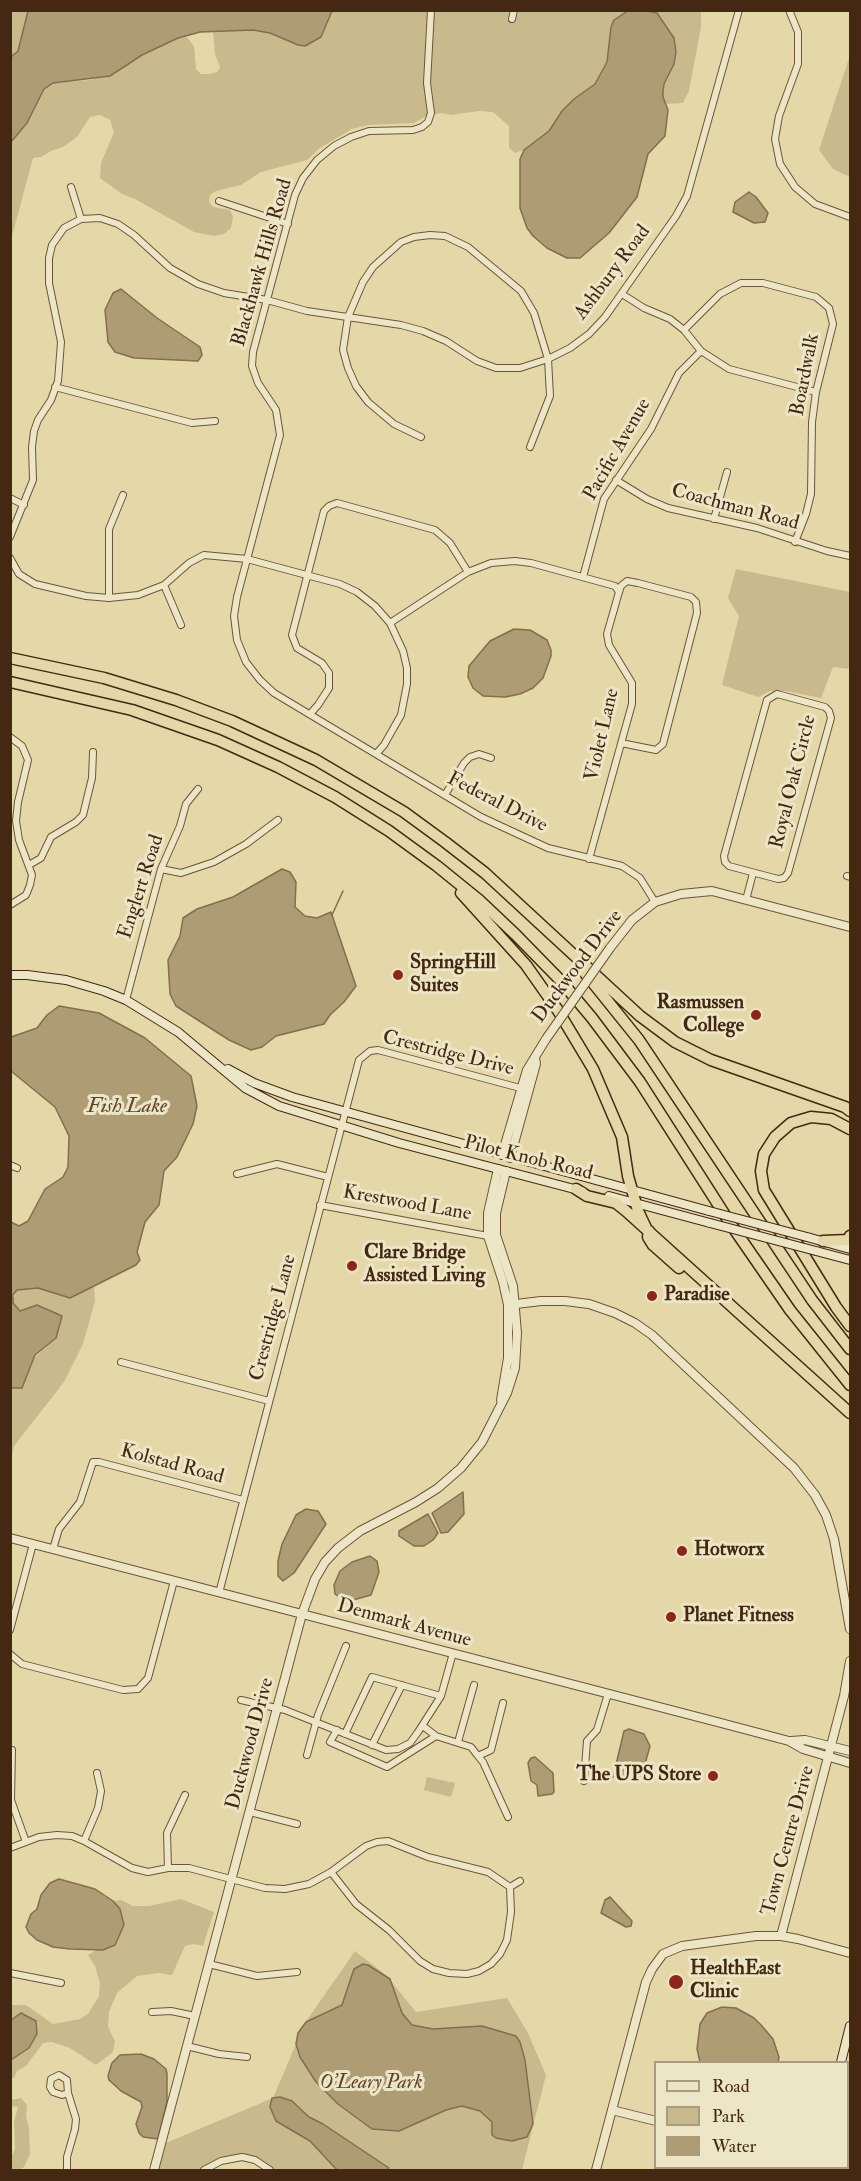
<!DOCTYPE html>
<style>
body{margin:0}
#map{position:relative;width:861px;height:2181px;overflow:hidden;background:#e4d8a8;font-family:"IM FELL Double Pica",serif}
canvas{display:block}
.frame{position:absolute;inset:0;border:12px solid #452812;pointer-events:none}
.legend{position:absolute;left:654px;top:2061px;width:195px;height:108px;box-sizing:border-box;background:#ede6c6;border:2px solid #aa9a7e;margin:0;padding:8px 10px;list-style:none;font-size:18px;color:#452812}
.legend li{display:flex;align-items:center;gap:12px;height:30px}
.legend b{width:30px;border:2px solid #aa9a7e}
</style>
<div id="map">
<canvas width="861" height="2181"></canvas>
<div class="frame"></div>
<ul class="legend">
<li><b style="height:8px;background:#ede6c6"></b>Road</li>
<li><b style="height:16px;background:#c9ba8e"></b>Park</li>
<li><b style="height:16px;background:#ae9c75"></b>Water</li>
</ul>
</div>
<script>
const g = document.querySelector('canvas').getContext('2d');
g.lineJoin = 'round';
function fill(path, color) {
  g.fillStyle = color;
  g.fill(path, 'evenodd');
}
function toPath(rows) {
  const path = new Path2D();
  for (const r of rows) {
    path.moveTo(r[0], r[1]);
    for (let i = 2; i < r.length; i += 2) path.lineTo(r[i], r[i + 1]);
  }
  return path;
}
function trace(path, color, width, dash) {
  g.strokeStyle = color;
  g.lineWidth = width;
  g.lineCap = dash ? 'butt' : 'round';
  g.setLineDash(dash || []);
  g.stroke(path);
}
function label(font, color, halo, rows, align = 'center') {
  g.font = font + ' "IM FELL Double Pica",serif';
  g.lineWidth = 6;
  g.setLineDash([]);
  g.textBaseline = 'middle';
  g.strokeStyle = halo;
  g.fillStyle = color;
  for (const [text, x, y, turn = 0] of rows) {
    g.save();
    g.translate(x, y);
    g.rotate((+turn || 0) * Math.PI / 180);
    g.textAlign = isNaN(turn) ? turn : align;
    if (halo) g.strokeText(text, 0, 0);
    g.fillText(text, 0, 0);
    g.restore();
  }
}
const green = toPath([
 [10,11,72,11,53,83,90,80,115,74,134,59,185,35,194,46,196,69,201,74,210,74,217,72,220,67,215,54,213,31,253,30,270,33,298,45,325,29,332,11,629,11,614,20,611,28,607,62,595,84,574,99,562,111,549,131,524,150,515,153,509,148,509,126,493,112,479,111,451,115,441,113,426,116,414,123,368,125,352,129,320,148,307,160,261,172,241,185,216,191,210,195,209,202,213,207,230,210,233,217,231,228,224,234,214,236,194,232,135,199,122,194,100,178,101,163,114,132,110,120,100,115,90,117,77,137,63,147,51,151,41,157,33,158,11,240],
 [646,11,701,11,701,27,689,91,683,103,666,104,663,97,664,84,674,64,676,52,674,38,657,13],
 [850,55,850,177,833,169,819,150],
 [736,569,850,592,850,669,833,667,821,698,786,691,770,691,758,697,722,685,739,616,728,598],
 [94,1286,95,1301,83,1344,64,1382,14,1446,11,1460,11,1388,22,1387,34,1358,54,1340,12,1304,17,1289,38,1288,70,1298],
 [427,1777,455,1783,451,1797,424,1790],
 [181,1899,214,1912,203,1946,194,1944,185,1946,172,1975,159,1973,137,1976,117,1993,109,2012,108,2026,115,2042,113,2052,96,2065,70,2048,52,2042,43,2043,26,2066,17,2071,14,2078,11,2078,11,2060,29,2048,21,2013,11,2020,11,2005,26,2005,53,2024,80,2019,88,2014,99,1996,100,1983,95,1966,88,1955,110,1942,109,1902,121,1900,133,1906,149,1906],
 [355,1951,386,1975,416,2012,507,1998,528,2033,546,2075,522,2170,270,2170,255,2160,230,2158,204,2170,154,2170,161,2145,273,2098,296,2044,298,2033],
 [21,2098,27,2105,26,2116,29,2128,30,2154,24,2167,19,2170,11,2170,11,2158,15,2149,14,2122,18,2107,11,2106,11,2100]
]);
const water = toPath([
 [629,10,646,11,657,13,674,38,676,52,674,64,664,84,663,91,663,97,668,110,665,136,648,154,637,197,609,233,580,258,567,258,547,248,533,236,527,228,520,208,520,159,524,150,549,131,562,111,574,99,595,84,607,62,611,27,614,20,629,10],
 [28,11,28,10,332,11,321,37,305,46,298,45,270,33,253,30,200,32,178,38,142,55,110,76,53,83,44,89,27,123,11,142,11,57,18,51,28,11],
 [749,192,756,197,768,213,765,222,754,223,733,212,735,202,749,192],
 [121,289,157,318,200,347,202,355,198,361,134,358,115,352,108,342,105,310,113,293,121,289],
 [514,629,530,630,547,640,551,650,551,656,543,678,533,688,520,694,505,697,483,696,473,688,468,677,469,666,490,641,514,629],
 [282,869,290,872,296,882,295,907,305,916,317,918,331,912,356,986,344,1002,330,1015,324,1024,276,1036,262,1047,251,1050,229,1040,176,1006,170,994,168,960,180,936,183,918,197,909,233,897,282,869],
 [59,1006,99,1013,145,1038,191,1076,197,1106,193,1124,177,1157,164,1171,159,1205,145,1222,137,1252,140,1260,136,1265,70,1298,38,1288,17,1290,13,1295,13,1303,20,1311,37,1305,62,1316,56,1338,35,1355,22,1388,11,1388,11,1222,19,1226,28,1221,45,1189,63,1177,68,1167,69,1136,55,1107,11,1071,11,1037,37,1028,47,1015,59,1006],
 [463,1492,464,1514,448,1532,441,1533,432,1513,463,1492],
 [306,1509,318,1511,326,1524,294,1573,283,1581,278,1576,278,1561,282,1544,296,1515,306,1509],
 [428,1514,438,1533,433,1540,424,1546,414,1546,399,1536,399,1531,428,1514],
 [370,1556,377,1561,379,1572,371,1595,353,1600,341,1598,335,1594,334,1585,340,1571,352,1562,370,1556],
 [629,1729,644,1734,650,1746,642,1775,629,1780,613,1777,624,1731,629,1729],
 [535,1757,553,1773,554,1792,552,1794,538,1796,537,1785,531,1781,528,1763,531,1758,535,1757],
 [59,1879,95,1889,113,1901,120,1909,124,1925,115,1945,103,1950,70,1949,53,1947,37,1940,29,1933,26,1927,31,1914,37,1909,41,1895,50,1883,59,1879],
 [610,1897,632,1921,631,1926,626,1927,601,1913,605,1900,610,1897],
 [363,1964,368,1965,390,1979,402,2013,412,2025,433,2029,482,2026,516,2036,520,2042,525,2060,533,2124,527,2137,512,2141,496,2138,492,2135,492,2122,480,2111,462,2106,446,2110,399,2131,372,2129,338,2104,316,2082,300,2057,296,2044,298,2033,306,2022,342,2005,354,1969,363,1964],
 [722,2007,736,2008,754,2018,762,2026,773,2039,779,2057,778,2062,700,2062,697,2049,700,2024,707,2013,722,2007],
 [21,2013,36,2021,37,2034,29,2048,11,2060,11,2020,21,2013],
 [141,2054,154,2059,166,2069,167,2074,167,2102,158,2139,143,2137,139,2133,136,2124,142,2107,141,2102,121,2091,109,2080,108,2076,112,2063,120,2055,141,2054],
 [280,2097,292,2101,309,2117,323,2124,389,2168,386,2170,337,2170,310,2141,276,2121,270,2107,272,2098,280,2097]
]);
const stream = toPath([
 [332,915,343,891]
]);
const minor = toPath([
 [431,10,427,83,431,113,428,122,422,127,413,130,369,131,351,137,334,146,317,160,303,178,295,195,253,352,252,366,258,383,276,410,280,435,237,597,234,616,237,640,246,662,260,680,274,693,481,817,548,848,622,866,640,878,655,902],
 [789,10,798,32,798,64,779,116,775,139,780,164,795,187,815,204,850,217],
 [512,19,514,10],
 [71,187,81,219],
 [219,201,288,224],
 [622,294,644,308,670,319,684,330,701,351,729,369,816,392],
 [684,330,720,294,741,283,763,283,816,297,829,308,833,324,816,392,812,422,811,494,806,514,795,542],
 [55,387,192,423,215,421],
 [421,437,394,424,368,402,356,386,348,368,343,350,348,317,363,282,373,267,401,242,414,237,430,235,445,236,468,247,521,291,534,313,548,359,550,396,530,447],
 [616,480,647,499,668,508,757,528,827,551,850,556],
 [10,498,24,505],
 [714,519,727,472],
 [10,537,33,480,32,447,34,431,38,420,51,400,58,381,61,342,49,283,49,258,52,245,64,228,81,219,100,218,118,224,134,235,170,268,198,284,224,293,267,300,307,311,401,325,423,331,446,341,477,361,496,368,520,368,548,359,570,348,589,334,605,317,676,216,687,196,739,10],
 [10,558,19,574,35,584,86,596,109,598,138,595,164,585,189,563,204,555,247,559,340,584,357,592,375,606,390,623,403,651,407,668,407,684,401,715,384,745,376,754],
 [583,577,604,499,651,429,679,373,701,351],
 [164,585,181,625],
 [619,592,621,586,627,581,638,583,691,597,696,602,697,613,663,744,656,750,621,743],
 [109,598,109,529,123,495],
 [390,623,468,572,491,563,515,561,531,563,615,586,619,592,607,634,609,645,632,683,632,704,589,859],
 [777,694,825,707,829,711,831,718,788,873,784,878,778,879,729,866,725,862,724,856,767,700,777,694],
 [310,714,318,705,329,688,329,673,322,663,297,648,292,635,324,511,329,506,337,503,435,530,450,543,468,572],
 [10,737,22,746,28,760,18,802,16,821,19,840,32,875,30,885,26,895,10,905],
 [445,795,464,763,470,757,479,754,491,758],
 [29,865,41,858,51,837,76,822,83,815,92,778,93,752],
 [161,869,181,873,214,862,246,844,278,820],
 [847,876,850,877],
 [746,900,753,873],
 [126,1000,161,869,180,826,186,804,198,789],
 [10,1165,17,1168],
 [237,1174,277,1164,328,1177],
 [320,1205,488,1236],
 [121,1362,269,1401],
 [53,1549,59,1529,80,1502,93,1462,99,1462,243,1500],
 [219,1593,359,1060,370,1051,378,1050,524,1089],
 [10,1630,33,1544],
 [10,1654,22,1664,123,1690,138,1689,148,1678,174,1581],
 [241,1700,285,1710,386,1750,398,1749,410,1743,418,1732,441,1696,453,1653],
 [423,1726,436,1736,471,1747,478,1756,491,1750,503,1703],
 [337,1730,330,1742,387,1767,436,1736],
 [345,1734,372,1677,441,1696],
 [458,1742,474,1685],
 [372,1745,402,1685],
 [12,1750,11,1800,26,1842],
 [307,1755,318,1715,346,1646],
 [478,1756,483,1762,508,1817],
 [584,1781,587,1741,597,1730,608,1694],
 [250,1812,297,1824],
 [84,1841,98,1808,101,1791,97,1773],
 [10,1848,39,1837,57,1835,72,1836,84,1841,132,1868,148,1872,168,1868,189,1868,265,1888,285,1889,309,1884,331,1872,366,1846,377,1842,388,1841,428,1857,488,1872,510,1887],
 [168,1868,167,1833,185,1795],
 [331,1872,356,1904,389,1930,420,1961,433,1969,449,1973,467,1974,479,1971,491,1964,500,1954,507,1940,511,1912,510,1887],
 [510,1887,520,1881],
 [209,1964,257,1976,297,1972],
 [10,1973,61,1983],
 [152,2012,171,2011,195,2016],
 [187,2046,219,2054,247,2057],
 [67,2170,67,2157,75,2129,76,2119,68,2093,67,2080,59,2075,51,2079,50,2087,53,2092,62,2095,68,2093],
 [204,2170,221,2161,242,2157,255,2160,270,2170]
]);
const tertiary = toPath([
 [610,948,632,920,655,902,681,894,712,891,850,927],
 [502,1155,527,1070,546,1039],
 [510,1158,536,1064,535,1058],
 [498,1169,488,1213,488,1236,503,1282,508,1305,508,1358,501,1400],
 [508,1305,541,1301,565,1301,589,1304,615,1313,635,1323,652,1335,794,1468,815,1495,826,1515,834,1539,850,1629],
 [10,1538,721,1723,789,1741,803,1749,850,1763],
 [791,1741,805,1740,850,1751],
 [781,1936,844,1696,850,1661],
 [612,2110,656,2121],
 [778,2168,782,2170],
 [798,2168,813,2170],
 [154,2170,302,1614,315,1579,325,1562,338,1548,360,1531,416,1502,438,1488,461,1468,482,1442,507,1393,515,1368,517,1333,513,1286,496,1235,496,1213,506,1171],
 [596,2170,646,1982,652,1969,663,1954,682,1946,756,1936,781,1936,798,1939,850,1953]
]);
const secondary = toPath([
 [10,975,27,975,66,980,104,991,126,1000,178,1032,245,1088,279,1106,399,1143,582,1191],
 [228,1069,254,1083,292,1097,709,1211],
 [609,1196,710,1223],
 [807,1237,850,1249],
 [816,1251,850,1260],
 [841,2062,850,2026],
 [848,2092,850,2081],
 [814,2170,814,2168],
 [826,2170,827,2168]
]);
const motorway = toPath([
 [10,658,104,678,176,700,232,721,316,760,404,812,445,842,485,873,640,1016,675,1042,711,1060,845,1107,850,1111],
 [10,682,132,710,218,740,278,767,335,797,389,831,437,866,479,900,516,935,561,981,592,1018,640,1082,730,1223,790,1310,850,1385],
 [461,893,526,965,557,1009,593,1069,622,1137,628,1176,638,1211,646,1228],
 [585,973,639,1040,812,1300,850,1349],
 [850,1129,831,1119,811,1117,791,1123,775,1137,764,1154,761,1171,764,1190,836,1307,850,1326],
 [576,1189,587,1196,616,1203,626,1211,850,1413],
 [649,1231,648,1237,653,1245,679,1268],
 [823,1241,848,1240,850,1236]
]);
const tertiaryBridge = toPath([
 [546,1039,610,948]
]);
const secondaryBridge = toPath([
 [709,1211,807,1237],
 [710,1223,816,1251]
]);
const markers = [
 [398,975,6,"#8f2418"],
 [756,1015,6,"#8f2418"],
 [352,1266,6,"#8f2418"],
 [652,1296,6,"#8f2418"],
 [682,1551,6,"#8f2418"],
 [671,1617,6,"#8f2418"],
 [713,1776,6,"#8f2418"],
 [676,1982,8,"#8f2418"]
];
const streetNames = [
 ["Blackhawk Hills Road",263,263,-74],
 ["Ashbury Road",613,273,-53],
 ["Boardwalk",806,375,-79],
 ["Pacific Avenue",618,450,-60],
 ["Coachman Road",735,508,15],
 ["Violet Lane",603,735,-77],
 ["Royal Oak Circle",794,782,-76],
 ["Federal Drive",497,803,27],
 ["Englert Road",142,887,-72],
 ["Duckwood Drive",578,967,-53],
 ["Crestridge Drive",448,1054,14],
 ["Pilot Knob Road",528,1159,14],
 ["Krestwood Lane",407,1204,10],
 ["Crestridge Lane",274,1318,-75],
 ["Kolstad Road",172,1465,15],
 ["Denmark Avenue",404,1624,15],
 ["Duckwood Drive",251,1744,-75],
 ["Town Centre Drive",789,1841,-75]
];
const poiNames = [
 ["SpringHill",410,964],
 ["Suites",410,987],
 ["Rasmussen",744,1004,"right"],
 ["College",744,1027,"right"],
 ["Clare Bridge",364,1254],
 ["Assisted Living",364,1277],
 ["Paradise",664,1296],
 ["Hotworx",694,1551],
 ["Planet Fitness",683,1617],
 ["The UPS Store",701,1776,"right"],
 ["HealthEast",690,1970],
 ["Clinic",690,1993]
];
const parkNames = [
 ["O'Leary Park",371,2084]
];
const waterNames = [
 ["Fish Lake",127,1107]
];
fill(green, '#c9ba8e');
fill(water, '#ae9c75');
trace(water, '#846e4d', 1.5);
trace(stream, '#846e4d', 1.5);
trace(minor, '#6d5438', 8);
trace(tertiary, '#6d5438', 10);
trace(secondary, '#452812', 10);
trace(motorway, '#452812', 13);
trace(minor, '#ede6c6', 6);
trace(tertiary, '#ede6c6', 8);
trace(secondary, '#ede6c6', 8);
trace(motorway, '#e4d8a8', 10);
trace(tertiaryBridge, '#6d5438', 10, []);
trace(secondaryBridge, '#452812', 10, []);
trace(tertiaryBridge, '#ede6c6', 8);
trace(secondaryBridge, '#ede6c6', 8);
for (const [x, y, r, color] of markers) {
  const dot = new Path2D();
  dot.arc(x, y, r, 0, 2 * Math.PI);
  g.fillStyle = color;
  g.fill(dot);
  trace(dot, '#ede6c6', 2);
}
label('20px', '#452812', '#ede6c6', streetNames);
label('bold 20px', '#452812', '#ede6c6', poiNames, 'left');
label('italic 20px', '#5f452b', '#ede6c6', parkNames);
label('italic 21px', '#5f452b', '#ede6c6', waterNames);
</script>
